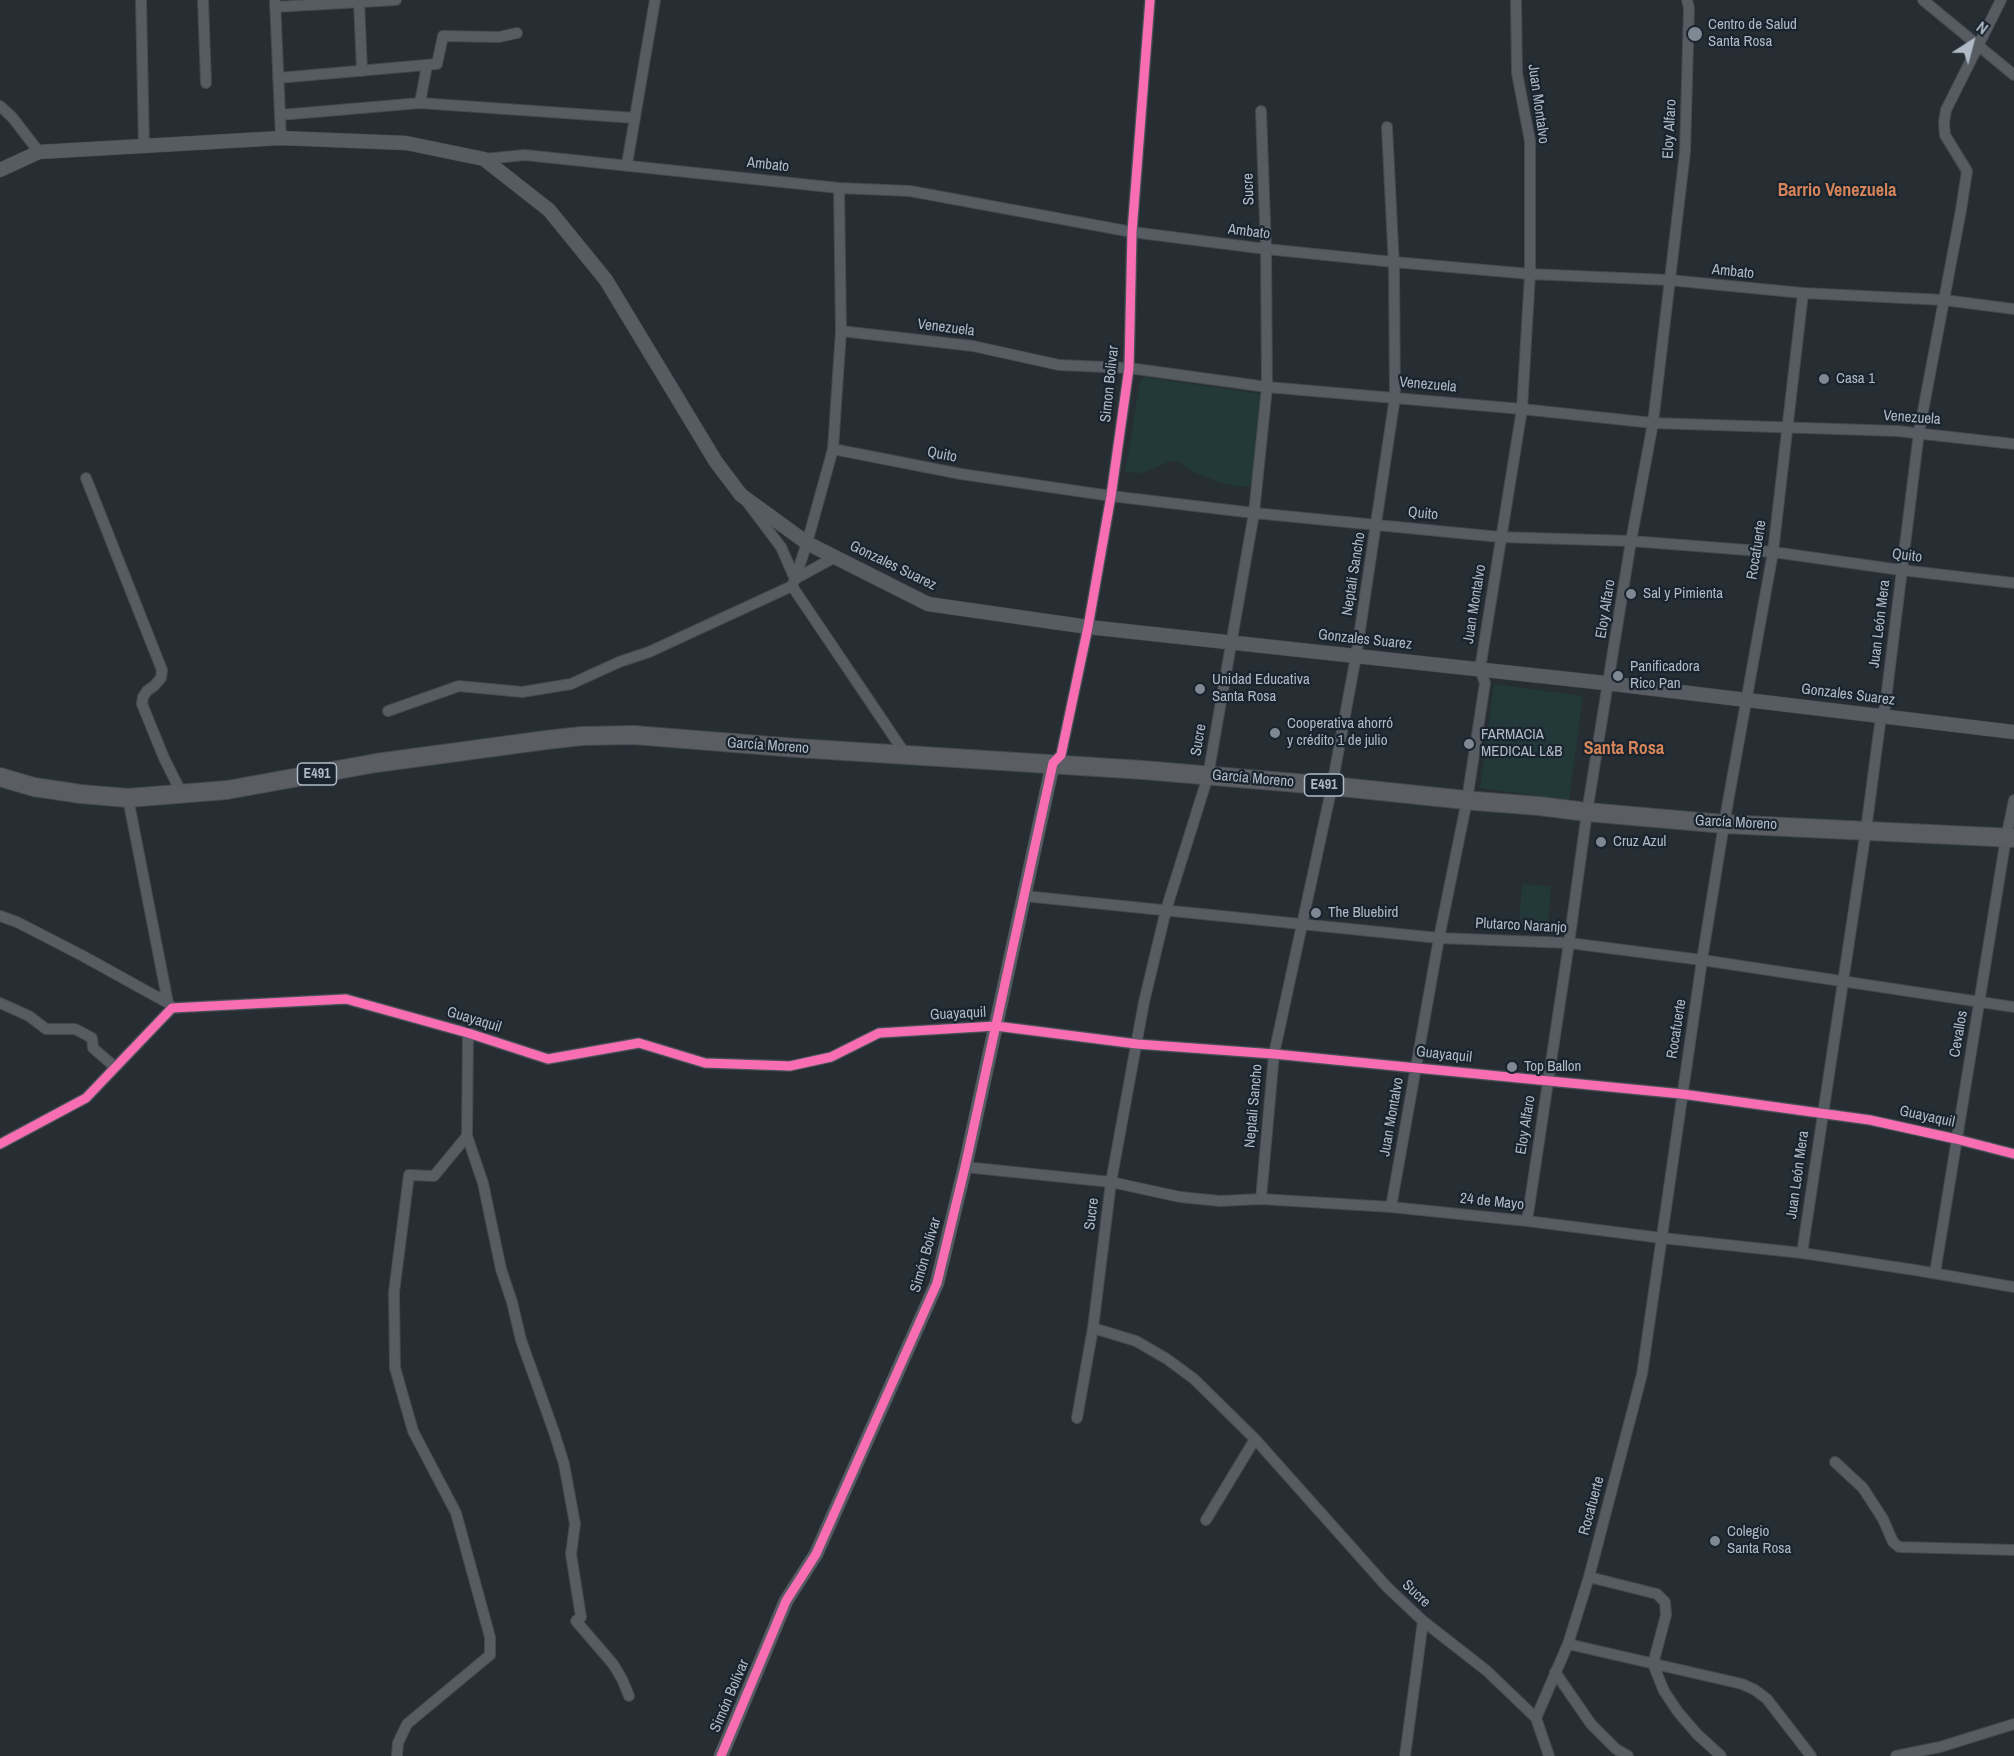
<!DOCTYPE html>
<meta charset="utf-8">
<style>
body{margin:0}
#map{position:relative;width:2014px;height:1756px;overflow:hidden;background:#262d33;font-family:"Archivo Narrow",sans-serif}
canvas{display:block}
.north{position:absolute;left:1942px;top:12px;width:60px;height:60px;-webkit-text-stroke:4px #19242e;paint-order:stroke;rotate:36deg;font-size:16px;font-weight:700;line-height:24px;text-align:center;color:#afbac6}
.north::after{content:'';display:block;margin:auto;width:21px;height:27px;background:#afbac6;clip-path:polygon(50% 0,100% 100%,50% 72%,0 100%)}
</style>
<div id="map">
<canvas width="2014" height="1756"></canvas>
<div class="north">N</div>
</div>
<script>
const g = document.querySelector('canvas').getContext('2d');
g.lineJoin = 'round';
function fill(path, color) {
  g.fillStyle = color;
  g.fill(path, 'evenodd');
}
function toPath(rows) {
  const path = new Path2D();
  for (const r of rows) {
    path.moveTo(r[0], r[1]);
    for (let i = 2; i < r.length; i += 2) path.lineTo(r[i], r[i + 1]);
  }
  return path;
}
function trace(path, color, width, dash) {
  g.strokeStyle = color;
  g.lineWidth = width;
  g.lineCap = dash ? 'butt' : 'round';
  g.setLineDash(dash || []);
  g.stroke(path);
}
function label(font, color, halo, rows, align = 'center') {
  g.font = font + ' "Archivo Narrow",sans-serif';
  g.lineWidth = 4.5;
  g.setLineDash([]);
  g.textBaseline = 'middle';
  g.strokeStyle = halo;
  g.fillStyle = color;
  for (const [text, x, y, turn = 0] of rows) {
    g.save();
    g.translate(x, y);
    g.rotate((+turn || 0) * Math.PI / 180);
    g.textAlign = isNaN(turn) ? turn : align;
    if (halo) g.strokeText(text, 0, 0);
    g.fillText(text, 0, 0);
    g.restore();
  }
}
const green = toPath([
 [1144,377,1262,394,1252,486,1234,486,1219,482,1196,473,1178,462,1170,461,1143,473,1125,472,1140,381],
 [1494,684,1583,696,1569,800,1480,788],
 [1522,884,1551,886,1548,928,1519,925]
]);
const minor = toPath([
 [141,0,144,147],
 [203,0,206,83],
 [275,0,281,138],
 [1923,0,2014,75],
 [359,2,362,71],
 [275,7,396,0],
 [278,78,437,64,443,36,499,37,517,33],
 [420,103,427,65],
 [0,106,12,117,39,152],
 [280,115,420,103,635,118],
 [484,159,525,155,839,188,910,191,1132,232,1266,249,1394,262,1530,274,1669,280,1803,293,1944,300,2014,309],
 [627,164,655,0],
 [841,331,973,346,1059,365,1129,368,1267,387,1522,409,1653,423,1897,431,2014,444],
 [833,449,961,474,1111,496,1254,513,1500,537,1631,541,1773,552,1901,570,2014,583],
 [86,478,162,670,161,678,154,686,147,691,143,697,142,704,164,758,182,794],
 [747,502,781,547,795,579,792,586,906,755],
 [795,579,807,543,833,449,841,331,839,188],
 [795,579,835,557],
 [388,711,459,686,522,692,571,684,619,662,649,652,792,586],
 [1053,763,1061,755,1088,627,1111,496,1129,368,1132,232,1150,0],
 [128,798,168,1003,172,1008],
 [1024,896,1439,938,1569,943,1702,960,2014,1007],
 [0,916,17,922,83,956,168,1003],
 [0,1003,29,1016,46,1029,75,1029,92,1038,93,1048,115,1067],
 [467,1136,483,1183,501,1269,512,1302,521,1340,554,1432,564,1464,575,1524,571,1554,581,1617,576,1621,613,1664,622,1679,629,1696],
 [0,1144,86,1098,172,1008,346,999,468,1033,548,1059,639,1043,705,1063,790,1066,831,1057,879,1033,996,1026,1137,1044,1274,1054,1682,1094,1870,1120,1956,1139,2014,1154],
 [965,1167,1111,1182,1180,1197,1220,1201,1261,1199,1391,1207,1527,1221,1662,1238,1802,1253,1915,1270,2014,1287],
 [1261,1199,1274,1054,1332,786,1356,656,1395,397,1394,267,1387,127],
 [1391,1207,1439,938,1467,800,1485,683,1480,669,1522,409,1530,274,1530,141,1517,73,1516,0],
 [1527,1221,1569,943,1587,812,1631,541,1653,423,1685,152,1689,8,1687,0],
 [1802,1253,1866,830,1881,716,1885,707,1919,432,1961,210,1967,171,1945,135,1944,122,1946,110,2001,0],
 [1935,1273,2006,838,2014,800],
 [1093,1328,1136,1341,1167,1359,1194,1379,1255,1439,1387,1587,1423,1621,1487,1671,1536,1718],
 [1077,1418,1093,1328,1111,1182,1144,1002,1166,910,1208,776,1254,513,1267,387,1266,249,1261,111],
 [1835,1462,1863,1488,1883,1519,1893,1542,1899,1547,2014,1550],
 [1206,1520,1255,1439],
 [1589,1577,1657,1594,1665,1602,1666,1615,1653,1664,1664,1691,1678,1712,1697,1734,1721,1756],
 [1568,1644,1742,1684,1755,1690,1767,1699,1811,1756],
 [1555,1672,1591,1724,1616,1749,1628,1756],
 [397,1756,398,1743,407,1724,490,1655,490,1637,456,1513,413,1431,395,1368,394,1292,409,1175,434,1176,467,1136,468,1033],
 [1405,1756,1423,1621],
 [1549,1756,1536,1718,1568,1644,1589,1577,1642,1374,1702,960,1724,824,1773,552,1803,293],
 [1896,1756,1940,1747,2014,1724]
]);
const tertiary = toPath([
 [0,170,39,152,281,138,406,143,484,159,549,210,606,280,716,462,741,495,807,543,928,604,1088,627,1605,683,2014,732],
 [721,1756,786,1601,816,1554,937,1283,965,1167,1053,763]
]);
const trunk = toPath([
 [0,777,34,787,81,794,128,798,227,790,376,763,546,740,582,736,634,735,797,748,1143,770,1332,786,1475,801,1539,806,1587,812,1724,824,2014,838]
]);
const cycleway = toPath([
 [0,1144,86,1098,172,1008,346,999,468,1033,548,1059,639,1043,705,1063,790,1066,831,1057,879,1033,996,1026,1137,1044,1274,1054,1682,1094,1870,1120,1956,1139,2014,1154],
 [721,1756,786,1601,816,1554,937,1283,965,1167,1053,763,1061,755,1088,627,1111,496,1129,368,1132,232,1150,0]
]);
const markers = [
 [1695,34,8,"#7f8993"],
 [1824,379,6,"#7f8993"],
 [1631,594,6,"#7f8993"],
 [1618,676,6,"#7f8993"],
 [1200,689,6,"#7f8993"],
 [1275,733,6,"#7f8993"],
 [1469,744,6,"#7f8993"],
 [1601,842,6,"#7f8993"],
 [1316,913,6,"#7f8993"],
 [1512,1067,6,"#7f8993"],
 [1715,1541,6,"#7f8993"]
];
const shields = [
 [317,774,39],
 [1324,785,39]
];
const shieldNames = [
 ["E491",317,774],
 ["E491",1324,785]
];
const poiNames = [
 ["Centro de Salud",1708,25],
 ["Santa Rosa",1708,42],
 ["Casa 1",1836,379],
 ["Sal y Pimienta",1643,594],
 ["Panificadora",1630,667],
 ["Rico Pan",1630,684],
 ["Unidad Educativa",1212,680],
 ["Santa Rosa",1212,697],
 ["Cooperativa ahorró",1287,724],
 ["y crédito 1 de julio",1287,741],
 ["FARMACIA",1481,735],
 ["MEDICAL L&B",1481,752],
 ["Cruz Azul",1613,842],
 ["The Bluebird",1328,913],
 ["Top Ballon",1524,1067],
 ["Colegio",1727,1532],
 ["Santa Rosa",1727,1549]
];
const streetNames = [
 ["Juan Montalvo",1538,104,82],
 ["Eloy Alfaro",1670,129,-87],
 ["Ambato",768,165,6],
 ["Sucre",1249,189,-92],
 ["Ambato",1249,232,7],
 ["Ambato",1733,272,6],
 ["Venezuela",946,328,7],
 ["Simon Bolivar",1110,384,-84],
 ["Venezuela",1428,385,5],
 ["Venezuela",1912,418,4],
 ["Quito",942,455,11],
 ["Quito",1423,514,6],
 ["Rocafuerte",1757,550,-81],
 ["Quito",1907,556,7],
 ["Gonzales Suarez",893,566,26],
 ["Neptali Sancho",1354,574,-81],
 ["Juan Montalvo",1475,604,-81],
 ["Eloy Alfaro",1606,609,-81],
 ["Juan León Mera",1880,624,-83],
 ["Gonzales Suarez",1365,640,6],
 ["Gonzales Suarez",1848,695,7],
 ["Sucre",1199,740,-80],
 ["García Moreno",768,746,4],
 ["García Moreno",1253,779,5],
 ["García Moreno",1736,823,3],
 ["Plutarco Naranjo",1521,926,3],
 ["Guayaquil",958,1014,-3],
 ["Guayaquil",474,1020,17],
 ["Rocafuerte",1677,1029,-81],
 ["Cevallos",1959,1034,-80],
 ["Guayaquil",1444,1055,6],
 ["Neptali Sancho",1254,1106,-85],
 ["Juan Montalvo",1392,1117,-80],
 ["Guayaquil",1927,1117,12],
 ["Eloy Alfaro",1526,1125,-81],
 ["Juan León Mera",1798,1175,-82],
 ["24 de Mayo",1492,1202,6],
 ["Sucre",1092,1214,-83],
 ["Simón Bolívar",926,1255,-74],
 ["Rocafuerte",1592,1506,-75],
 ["Sucre",1416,1594,43],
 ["Simón Bolívar",730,1696,-67]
];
const quarterNames = [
 ["Barrio Venezuela",1837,191],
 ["Santa Rosa",1624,749]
];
fill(green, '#233839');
trace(minor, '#44494e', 12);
trace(tertiary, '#44494e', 15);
trace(trunk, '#43494f', 20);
trace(minor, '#565c62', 10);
trace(tertiary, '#565c62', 14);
trace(trunk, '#5a5e62', 18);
trace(cycleway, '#f96db3', 9);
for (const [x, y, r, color] of markers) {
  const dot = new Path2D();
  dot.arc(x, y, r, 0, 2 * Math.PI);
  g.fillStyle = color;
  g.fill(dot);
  trace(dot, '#19242e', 2);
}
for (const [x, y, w] of shields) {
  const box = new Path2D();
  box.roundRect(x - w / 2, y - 11, w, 22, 4.5);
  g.fillStyle = '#19242e';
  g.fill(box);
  trace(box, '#afbac6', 1.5);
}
label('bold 14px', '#afbac6', null, shieldNames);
label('15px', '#afbac6', '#19242e', poiNames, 'left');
label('15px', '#afbac6', '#19242e', streetNames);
label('bold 18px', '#d6845a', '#19242e', quarterNames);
</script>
